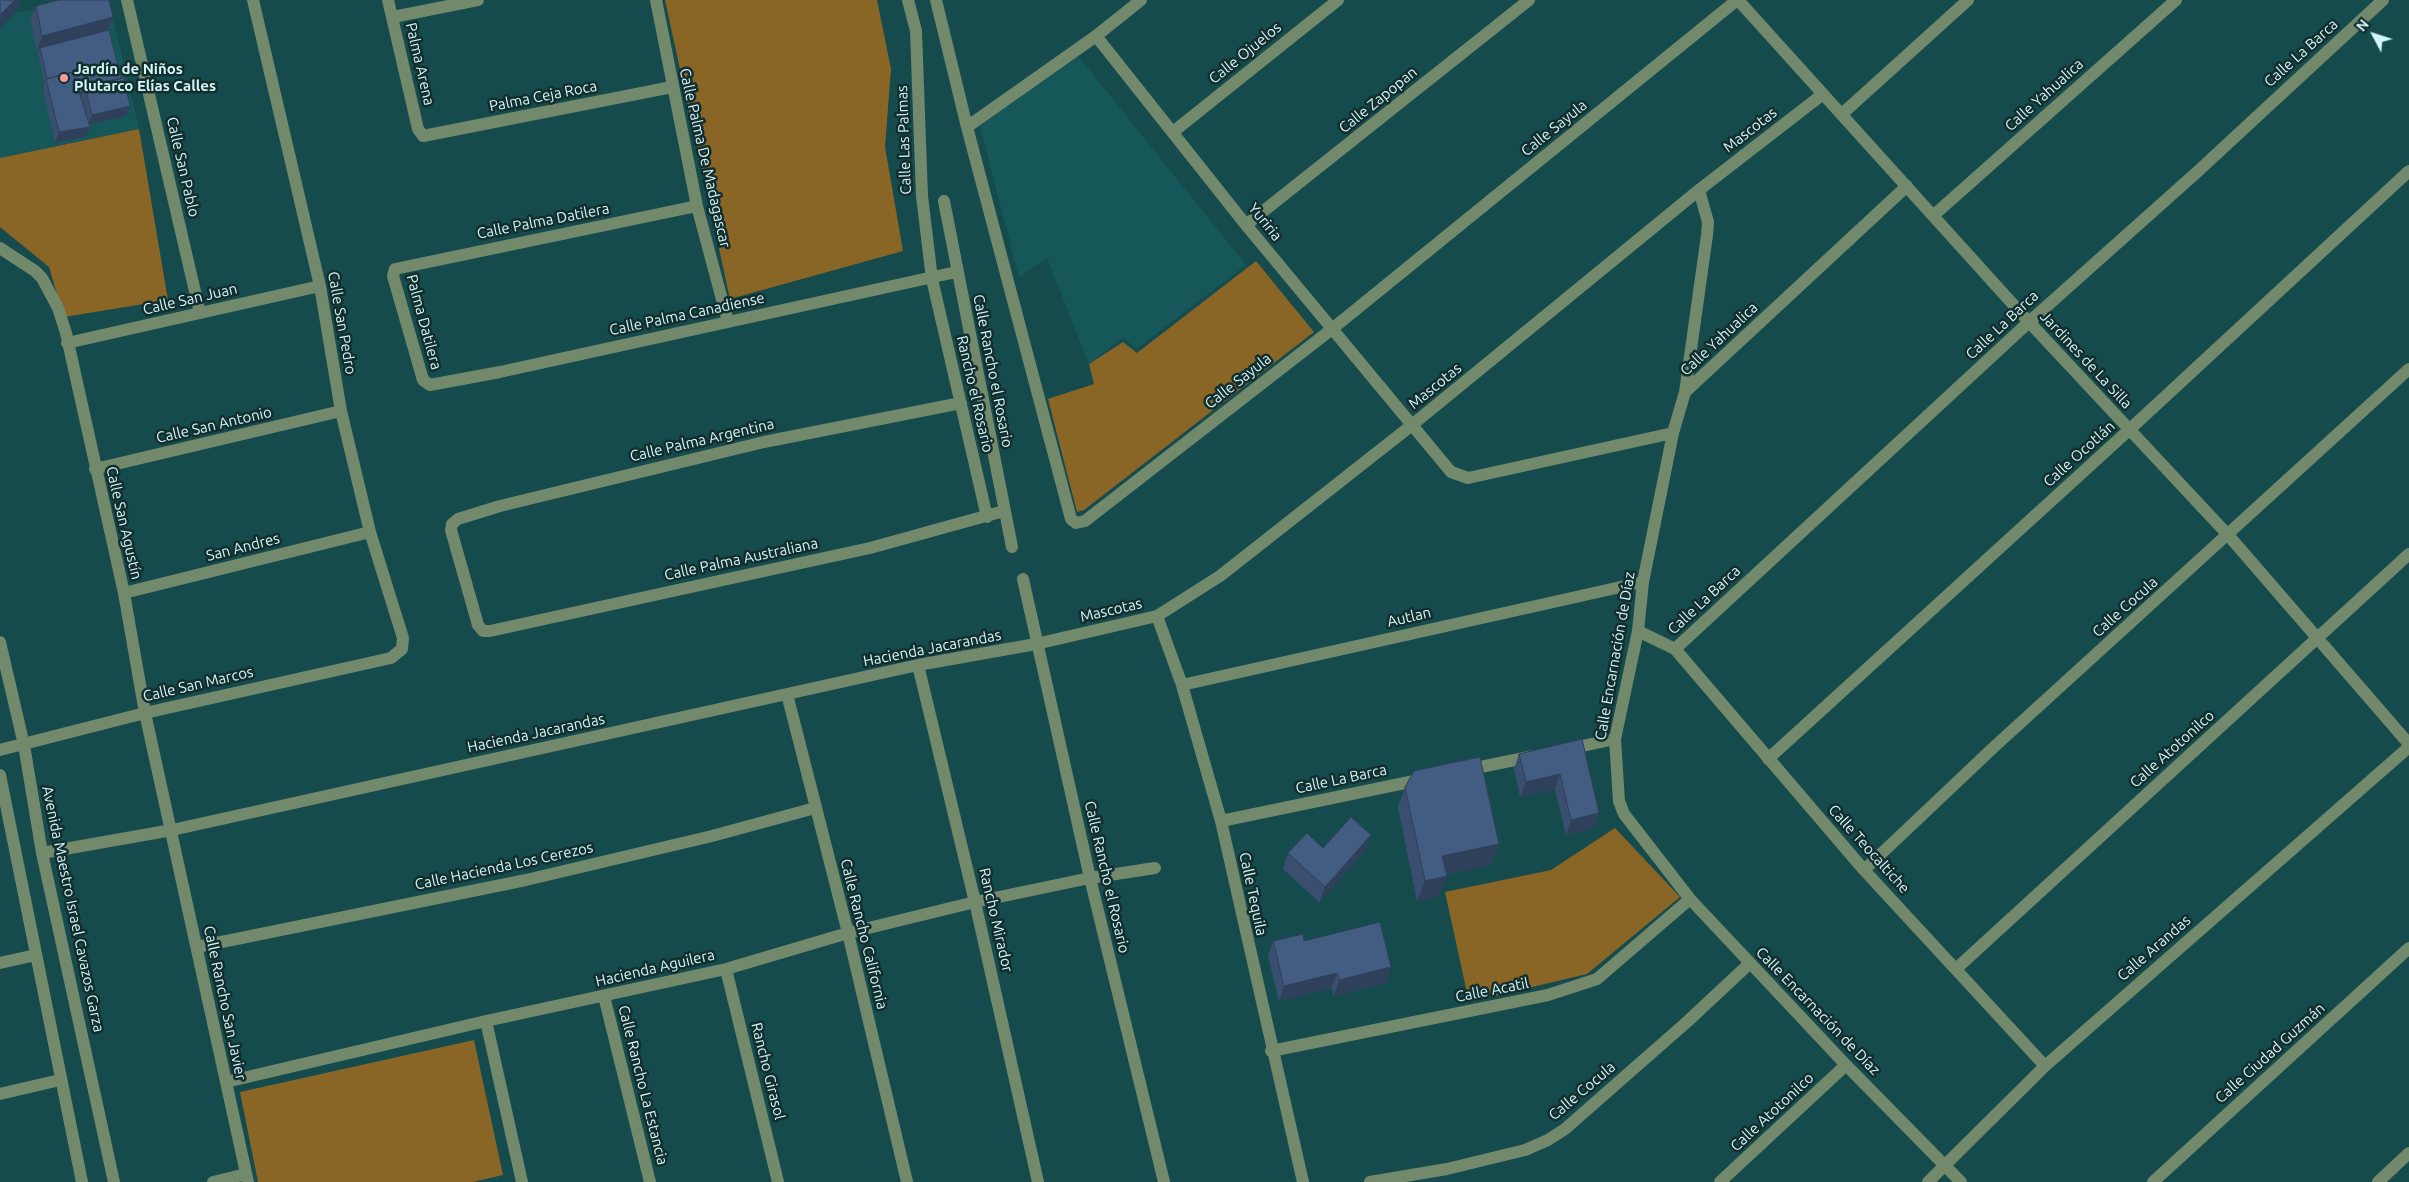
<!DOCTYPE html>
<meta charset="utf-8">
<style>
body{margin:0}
#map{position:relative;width:2409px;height:1182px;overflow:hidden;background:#164b4d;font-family:Ubuntu,sans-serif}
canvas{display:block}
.north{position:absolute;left:2349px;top:10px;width:50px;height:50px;-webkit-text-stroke:4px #122e2f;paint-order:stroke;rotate:310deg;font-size:14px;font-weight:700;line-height:20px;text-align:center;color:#d5f6f7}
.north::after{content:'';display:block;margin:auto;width:18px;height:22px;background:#d5f6f7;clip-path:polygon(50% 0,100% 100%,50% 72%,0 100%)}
</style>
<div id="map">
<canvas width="2409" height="1182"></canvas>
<div class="north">N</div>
</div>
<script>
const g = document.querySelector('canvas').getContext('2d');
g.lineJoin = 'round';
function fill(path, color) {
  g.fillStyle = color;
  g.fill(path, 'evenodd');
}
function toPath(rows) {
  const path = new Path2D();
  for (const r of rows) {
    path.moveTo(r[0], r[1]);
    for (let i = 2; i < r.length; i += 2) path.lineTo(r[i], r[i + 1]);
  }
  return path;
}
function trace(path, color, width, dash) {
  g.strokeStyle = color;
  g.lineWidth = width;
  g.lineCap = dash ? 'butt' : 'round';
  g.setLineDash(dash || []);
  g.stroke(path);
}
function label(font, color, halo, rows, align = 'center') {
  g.font = font + ' Ubuntu,sans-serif';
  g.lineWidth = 5;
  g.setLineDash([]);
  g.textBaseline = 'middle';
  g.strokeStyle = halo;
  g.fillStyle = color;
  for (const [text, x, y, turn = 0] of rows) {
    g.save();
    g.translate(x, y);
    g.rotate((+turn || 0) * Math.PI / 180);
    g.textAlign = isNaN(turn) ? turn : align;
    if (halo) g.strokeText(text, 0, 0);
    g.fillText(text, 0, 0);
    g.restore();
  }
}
const built = toPath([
 [109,0,139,129,0,158,0,28,16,12],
 [1075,52,1246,265,1136,349,1123,337,1089,364,1047,258,1019,277,980,126]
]);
const green = toPath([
 [665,0,877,0,891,69,885,147,903,251,730,299],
 [139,129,168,300,64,317,49,267,0,227,0,158],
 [1256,261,1314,332,1084,510,1077,512,1048,399,1094,384,1089,364,1123,342,1137,353],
 [1615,828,1680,897,1587,974,1469,1002,1445,892,1551,870],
 [474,1040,503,1175,473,1182,258,1182,240,1092]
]);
const minor = toPath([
 [127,0,200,313],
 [388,0,418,129,423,136,672,87],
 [656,0,697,206,728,322],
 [908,0,916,31,922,196,932,279,987,517],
 [936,0,967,127,1071,519,1076,523,1085,521,1332,329,1737,0],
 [1738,0,2029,322,2229,536,2409,744],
 [393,17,478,0],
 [1096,36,1246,225,1451,472,1468,478,1673,433],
 [1842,114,1968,0],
 [967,127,1096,36,1141,0],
 [1173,132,1338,0],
 [1699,190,1708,222,1707,235,1685,392,1673,433,1643,582,1638,631,1615,739,1619,801,1624,814,1690,899,1846,1065,1961,1182],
 [944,201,1012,547],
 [697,206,395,269,393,276,423,380,430,385,500,372,956,272],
 [1934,215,2176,0],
 [1246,225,1529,0],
 [0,248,35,271,42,278,58,308,66,333,124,593,145,713,248,1182],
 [67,343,320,286],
 [1685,392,1907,186],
 [961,403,764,442,500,506,458,519,452,524,451,530,478,625,483,631,490,631,746,575,870,548,1004,511],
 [95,469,341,411],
 [1023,579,1090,878,1164,1182],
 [124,593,370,532],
 [1157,616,1182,685,1221,821,1303,1182],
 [1638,631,1675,649,2029,322,2196,173,2383,0],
 [0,642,24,745,42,853,114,1182],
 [1675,649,1864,870,2045,1066],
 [918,665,975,902,1038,1182],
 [1182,685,1643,582],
 [787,694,848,933,907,1182],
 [1568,749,1615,739],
 [0,750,145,713,391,658,402,649,403,638,370,532,341,411,320,286,253,0],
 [1768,759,2129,430,2409,171],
 [1466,770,1534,756],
 [0,775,82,1182],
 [1221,821,1424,779],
 [42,853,172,830,918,665,1036,644,1157,616,1220,576,1412,425,1699,190,1823,94],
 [1864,870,1994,747,2409,369],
 [197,947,526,880,712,836,815,808],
 [0,963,36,955],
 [1957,968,2409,554],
 [726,969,778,1182],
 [604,996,650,1182],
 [486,1021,522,1182],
 [1271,1051,1548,995,1597,979,1690,899],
 [226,1082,486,1021,726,969,848,933,975,902,1090,878,1155,868],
 [0,1094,60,1080],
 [213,1182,246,1174],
 [1370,1182,1447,1169,1525,1150,1548,1140,1565,1129,1688,1021,1749,964],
 [1720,1182,1846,1065],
 [1928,1182,2045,1066,2409,747],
 [2153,1182,2409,948],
 [2378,1182,2409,1153]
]);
const wall = toPath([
 [36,6,113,17,108,31,126,116,89,125,86,137,55,143,43,89,45,83,38,54,39,50,37,51,30,21],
 [80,96,81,96,85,112],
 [1582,739,1599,813,1594,828,1566,835,1555,789,1520,797,1514,769,1519,754],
 [1405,787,1499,844,1491,865,1446,874,1439,896,1417,901,1398,807],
 [1371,835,1366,850,1319,902,1283,869,1288,853,1323,848],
 [1273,941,1304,941,1391,967,1386,983,1334,996,1331,988,1279,1001,1268,956]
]);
const shadedWall = toPath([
 [15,0,20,0,16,12,0,28,0,15],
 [113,17,107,32,40,48,39,50,37,51,42,36],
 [83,91,81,96,76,97,78,92],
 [130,106,126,116,88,125,92,115],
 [90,127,86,137,55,143,59,132],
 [1560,774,1555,789,1520,797,1526,782],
 [1599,813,1594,828,1566,835,1571,820],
 [1371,835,1366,850,1319,902,1325,887],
 [1499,844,1491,865,1435,876,1442,856],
 [1447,876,1439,896,1417,901,1425,881],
 [1391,967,1386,983,1334,996,1339,980],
 [1337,973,1331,988,1279,1001,1284,986]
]);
const building = toPath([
 [0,0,15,0,0,15,0,0],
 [59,0,109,0,113,17,42,36,36,6,59,0],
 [109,30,121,78,85,86,83,91,79,92,73,72,47,79,40,48,109,30],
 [73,72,90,127,59,132,46,79,73,72],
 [124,78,130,106,92,115,85,86,124,78],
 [1582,739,1599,813,1571,820,1560,774,1526,782,1519,754,1582,739],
 [1480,757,1499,844,1442,856,1447,876,1425,881,1405,787,1414,771,1480,757],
 [1351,817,1371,835,1325,887,1288,853,1307,833,1323,848,1351,817],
 [1380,922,1391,967,1339,980,1337,973,1284,986,1273,941,1303,934,1304,941,1380,922]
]);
const markers = [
 [64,78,5,"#f59b9d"]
];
const streetNames = [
 ["Calle Ojuelos",1245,53,-39],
 ["Calle La Barca",2301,53,-42],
 ["Palma Arena",420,64,77],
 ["Calle Yahualica",2044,95,-42],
 ["Palma Ceja Roca",543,96,-11],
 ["Calle Zapopan",1378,100,-39],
 ["Calle Sayula",1554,128,-39],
 ["Mascotas",1750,130,-38],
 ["Calle Las Palmas",904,140,-92],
 ["Calle Palma De Madagascar",705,158,77],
 ["Calle San Pablo",183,167,77],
 ["Calle Palma Datilera",543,221,-11],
 ["Yuriria",1265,222,51],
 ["Calle San Juan",190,299,-13],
 ["Calle Palma Canadiense",687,314,-12],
 ["Palma Datilera",424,322,75],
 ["Calle San Pedro",342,323,80],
 ["Calle La Barca",2002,325,-43],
 ["Calle Yahualica",1719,339,-43],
 ["Jardines de La Silla",2086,360,47],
 ["Calle Rancho el Rosario",993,371,79],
 ["Calle Sayula",1238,381,-38],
 ["Mascotas",1435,386,-39],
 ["Rancho el Rosario",975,394,77],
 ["Calle San Antonio",214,425,-13],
 ["Calle Palma Argentina",702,440,-13],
 ["Calle Ocotlán",2079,454,-42],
 ["Calle San Agustín",124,523,77],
 ["San Andres",243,547,-14],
 ["Calle Palma Australiana",741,559,-12],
 ["Calle La Barca",1704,600,-43],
 ["Calle Cocula",2125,607,-42],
 ["Mascotas",1111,610,-13],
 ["Autlan",1409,617,-13],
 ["Hacienda Jacarandas",932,648,-11],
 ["Calle Encarnación de Díaz",1615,656,-80],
 ["Calle San Marcos",198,684,-13],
 ["Hacienda Jacarandas",536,733,-12],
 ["Calle Atotonilco",2172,749,-42],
 ["Calle La Barca",1341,779,-12],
 ["Calle Teocaltiche",1869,849,48],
 ["Calle Hacienda Los Cerezos",504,866,-12],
 ["Calle Rancho el Rosario",1107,877,77],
 ["Calle Tequila",1253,894,78],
 ["Avenida Maestro Israel Cavazos Garza",73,909,78],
 ["Rancho Mirador",996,920,77],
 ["Calle Rancho California",864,934,76],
 ["Calle Arandas",2154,948,-41],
 ["Hacienda Aguilera",655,968,-13],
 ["Calle Acatil",1492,990,-11],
 ["Calle Rancho San Javier",225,1003,78],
 ["Calle Encarnación de Díaz",1818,1011,46],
 ["Calle Ciudad Guzmán",2270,1053,-42],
 ["Rancho Girasol",768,1071,76],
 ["Calle Rancho La Estancia",643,1085,76],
 ["Calle Cocula",1582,1091,-40],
 ["Calle Atotonilco",1772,1112,-43]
];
const poiNames = [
 ["Jardín de Niños",74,69],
 ["Plutarco Elías Calles",74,86]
];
fill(built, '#165759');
fill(green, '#896526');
trace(minor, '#73896c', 12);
fill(wall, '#3a4f6f');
fill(shadedWall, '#2f405a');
fill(building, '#435c81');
trace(building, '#2f405a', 1);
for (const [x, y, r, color] of markers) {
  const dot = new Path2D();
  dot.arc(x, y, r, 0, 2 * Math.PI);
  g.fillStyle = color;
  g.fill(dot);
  trace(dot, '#122e2f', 2);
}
label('15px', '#d5f6f7', '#122e2f', streetNames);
label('bold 15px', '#d5f6f7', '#122e2f', poiNames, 'left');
</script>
